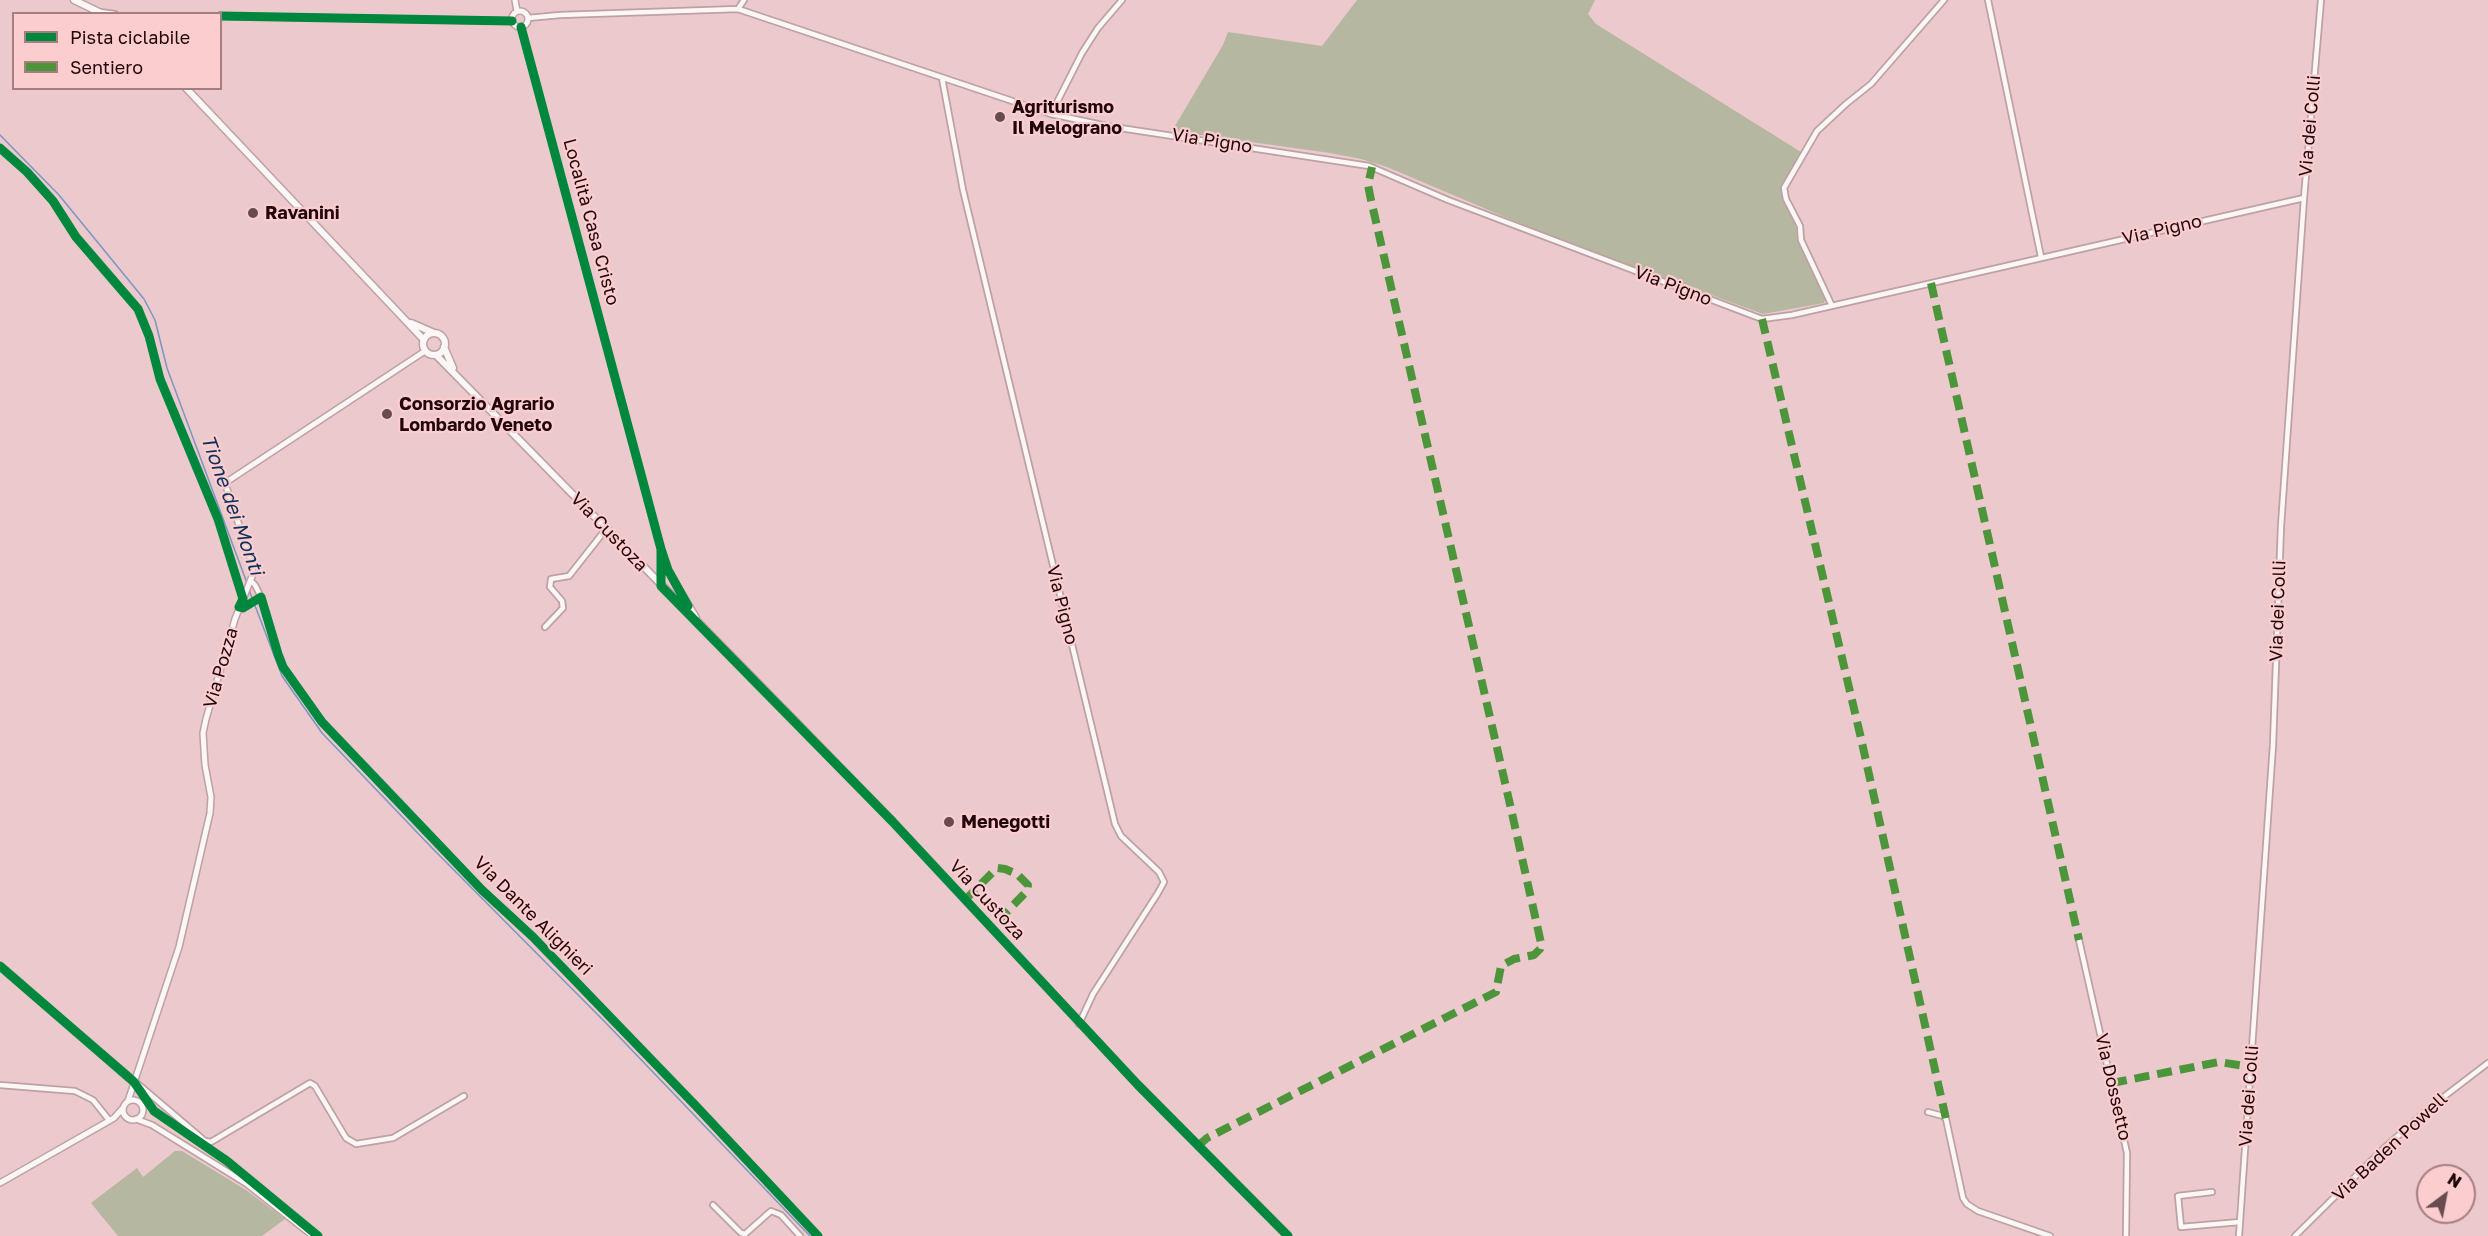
<!DOCTYPE html>
<meta charset="utf-8">
<style>
body{margin:0}
#map{position:relative;width:2488px;height:1236px;overflow:hidden;background:#ebc9cc;font-family:"Golos Text",sans-serif}
canvas{display:block}
.legend{position:absolute;left:12px;top:12px;width:210px;height:78px;box-sizing:border-box;background:#fccdcf;border:2px solid #a47e81;margin:0;padding:8px 10px;list-style:none;font-size:18px;color:#21070b}
.legend li{display:flex;align-items:center;gap:12px;height:30px}
.legend b{width:30px;border:2px solid #a47e81}
.north{position:absolute;left:2416px;top:1164px;width:60px;height:60px;box-sizing:border-box;background:#fccdcf;border:2px solid #a47e81;border-radius:50%;rotate:32deg;font-size:16px;font-weight:700;line-height:24px;text-align:center;color:#21070b}
.north::after{content:'';display:block;margin:auto;width:21px;height:27px;background:#684b4f;clip-path:polygon(50% 0,100% 100%,50% 72%,0 100%)}
</style>
<div id="map">
<canvas width="2488" height="1236"></canvas>
<ul class="legend">
<li><b style="height:8px;background:#00873e"></b>Pista ciclabile</li>
<li><b style="height:8px;background:#4d953b"></b>Sentiero</li>
</ul>
<div class="north">N</div>
</div>
<script>
const g = document.querySelector('canvas').getContext('2d');
g.lineJoin = 'round';
function fill(path, color) {
  g.fillStyle = color;
  g.fill(path, 'evenodd');
}
function toPath(rows) {
  const path = new Path2D();
  for (const r of rows) {
    if (r.length === 3) {
      path.moveTo(r[0] + r[2], r[1]);
      path.arc(r[0], r[1], r[2], 0, 2 * Math.PI);
      continue;
    }
    path.moveTo(r[0], r[1]);
    for (let i = 2; i < r.length; i += 2) path.lineTo(r[i], r[i + 1]);
  }
  return path;
}
function trace(path, color, width, dash) {
  g.strokeStyle = color;
  g.lineWidth = width;
  g.lineCap = dash ? 'butt' : 'round';
  g.setLineDash(dash || []);
  g.stroke(path);
}
function label(font, color, halo, rows, align = 'center') {
  g.font = font + ' "Golos Text",sans-serif';
  g.lineWidth = 4.5;
  g.setLineDash([]);
  g.textBaseline = 'middle';
  g.strokeStyle = halo;
  g.fillStyle = color;
  for (const [text, x, y, turn = 0] of rows) {
    g.save();
    g.translate(x, y);
    g.rotate((+turn || 0) * Math.PI / 180);
    g.textAlign = isNaN(turn) ? turn : align;
    if (halo) g.strokeText(text, 0, 0);
    g.fillText(text, 0, 0);
    g.restore();
  }
}
const green = toPath([
 [1357,0,1595,0,1588,14,1596,24,1801,152,1781,189,1781,194,1795,221,1798,242,1826,296,1824,303,1763,314,1545,234,1387,167,1361,159,1330,153,1172,131,1223,45,1228,32,1322,46],
 [175,1151,182,1151,246,1190,285,1219,262,1236,118,1236,91,1203,137,1168,143,1177]
]);
const stream = toPath([
 [0,135,59,195,144,299,155,320,167,368,247,583],
 [249,590,282,676,322,733,433,849,605,1022,810,1236]
]);
const minor = toPath([
 [1988,0,2041,257],
 [738,9,744,0],
 [100,12,115,14],
 [220,16,512,21],
 [528,18,560,15,738,9,1051,114,1107,126,1369,166,1448,200,1762,319,1792,315,2304,198],
 [942,78,963,190,1115,824,1121,836,1159,872,1164,882,1158,893,1093,994,1079,1024],
 [1051,114,1082,53,1098,28,1122,0],
 [1832,306,1801,240,1800,226,1786,199,1784,188,1817,131,1846,104,1871,84,1944,0],
 [251,581,255,585,261,597,278,654,283,667,322,722,482,890,533,937,696,1106,818,1236],
 [545,627,563,608,562,601,550,587,551,579,569,576,606,529],
 [2079,940,2127,1153,2126,1236],
 [11,976,205,1141,211,1142,310,1083,315,1086,346,1138,356,1144,393,1138,464,1096],
 [0,1085,75,1091,93,1100,109,1120],
 [1928,1112,1943,1116,1946,1119,1963,1198,1967,1204,1978,1211,2050,1236],
 [2212,1192,2178,1196,2181,1227,2240,1222],
 [713,1205,741,1233,745,1234,771,1211,781,1215,800,1236],
 [2239,1236,2273,745,2281,526,2304,198,2321,0],
 [2295,1236,2382,1150,2433,1105,2488,1063]
]);
const tertiary = toPath([
 [515,0,517,11],
 [520,19,8],
 [521,27,661,549,668,570,696,617],
 [661,555,661,585],
 [133,1110,10],
 [128,1101,179,947,210,813,211,797,205,765,203,733,206,719,235,619,253,574,251,561,225,483,425,351],
 [136,1119,152,1125,247,1184,313,1236],
 [0,1183,114,1118,123,1108]
]);
const secondary = toPath([
 [74,0,103,14],
 [186,88,424,340],
 [411,323,434,333],
 [434,344,11],
 [444,347,453,368],
 [436,355,797,723,892,821,1138,1085,1288,1236]
]);
const quiet = toPath([
 [1931,283,2079,940],
 [1762,319,1860,734,1946,1119],
 [965,900,997,868,1005,869,1017,874,1028,885,1027,891,991,928],
 [2112,1083,2219,1062,2251,1067],
 [1198,1146,1207,1138,1496,992,1501,966,1514,959,1534,955,1540,949,1541,943,1509,800,1371,200,1368,185,1372,167]
]);
const cycleway = toPath([
 [220,16,512,21],
 [521,27,661,549,668,570,688,606],
 [0,148,27,172,53,201,76,237,138,309,149,336,160,379,218,519,243,599,239,607],
 [661,549,661,586,892,821,1138,1085,1288,1236],
 [239,607,243,608,261,597,278,654,283,667,322,722,482,890,533,937,696,1106,818,1236],
 [0,966,134,1082,154,1111,227,1161,318,1236]
]);
const markers = [
 [1000,117,6,"#684b4f"],
 [253,213,6,"#684b4f"],
 [387,414,6,"#684b4f"],
 [949,822,6,"#684b4f"]
];
const poiNames = [
 ["Agriturismo",1012,107],
 ["Il Melograno",1012,128],
 ["Ravanini",265,213],
 ["Consorzio Agrario",399,404],
 ["Lombardo Veneto",399,425],
 ["Menegotti",961,822]
];
const streetNames = [
 ["Via dei Colli",2310,126,-85],
 ["Via Pigno",1212,141,9],
 ["Località Casa Cristo",591,222,75],
 ["Via Pigno",2162,230,-13],
 ["Via Pigno",1673,286,21],
 ["Via Custoza",609,532,46],
 ["Via Pigno",1062,605,76],
 ["Via dei Colli",2278,611,-88],
 ["Via Pozza",221,668,-74],
 ["Via Custoza",987,900,47],
 ["Via Dante Alighieri",533,916,45],
 ["Via Dossetto",2113,1087,77],
 ["Via dei Colli",2249,1096,-86],
 ["Via Baden Powell",2390,1147,-43]
];
const waterNames = [
 ["Tione dei Monti",232,505,70]
];
fill(green, '#b6b7a0');
trace(stream, '#7c95c3', 1.5);
trace(minor, '#bea1a3', 8);
trace(tertiary, '#bea1a3', 8);
trace(secondary, '#bea1a3', 9);
trace(minor, '#fcf7f7', 4.5);
trace(tertiary, '#fcf7f7', 5);
trace(secondary, '#fcf7f7', 6);
trace(quiet, '#4d953b', 8, [15, 8]);
trace(cycleway, '#00873e', 9);
for (const [x, y, r, color] of markers) {
  const dot = new Path2D();
  dot.arc(x, y, r, 0, 2 * Math.PI);
  g.fillStyle = color;
  g.fill(dot);
  trace(dot, '#fccdcf', 2);
}
label('bold 18px', '#21070b', '#fccdcf', poiNames, 'left');
label('18px', '#21070b', '#fccdcf', streetNames);
label('italic 20px', '#0d315b', '#fccdcf', waterNames);
</script>
